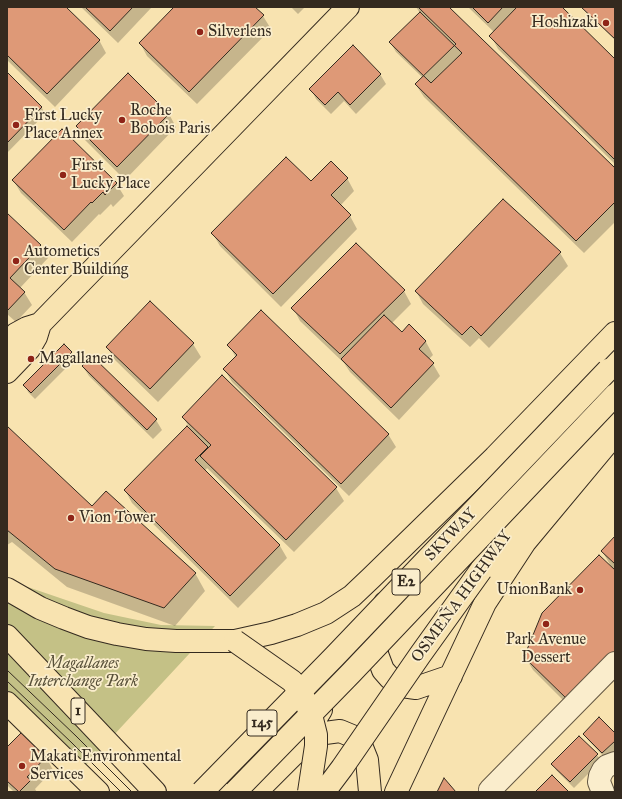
<!DOCTYPE html>
<meta charset="utf-8">
<style>
body{margin:0}
#map{position:relative;width:622px;height:799px;overflow:hidden;background:#f8e3b0;font-family:"IM FELL Great Primer",serif}
canvas{display:block}
.frame{position:absolute;inset:0;border:8px solid #342a1f;pointer-events:none}
</style>
<div id="map">
<canvas width="622" height="799"></canvas>
<div class="frame"></div>
</div>
<script>
const g = document.querySelector('canvas').getContext('2d');
g.lineJoin = 'round';
function fill(path, color) {
  g.fillStyle = color;
  g.fill(path, 'evenodd');
}
function toPath(rows) {
  const path = new Path2D();
  for (const r of rows) {
    path.moveTo(r[0], r[1]);
    for (let i = 2; i < r.length; i += 2) path.lineTo(r[i], r[i + 1]);
  }
  return path;
}
function trace(path, color, width, dash) {
  g.strokeStyle = color;
  g.lineWidth = width;
  g.lineCap = dash ? 'butt' : 'round';
  g.setLineDash(dash || []);
  g.stroke(path);
}
function label(font, color, halo, rows, align = 'center') {
  g.font = font + ' "IM FELL Great Primer",serif';
  g.lineWidth = 3.5;
  g.setLineDash([]);
  g.textBaseline = 'middle';
  g.strokeStyle = halo;
  g.fillStyle = color;
  for (const [text, x, y, turn = 0] of rows) {
    g.save();
    g.translate(x, y);
    g.rotate((+turn || 0) * Math.PI / 180);
    g.textAlign = isNaN(turn) ? turn : align;
    if (halo) g.strokeText(text, 0, 0);
    g.fillText(text, 0, 0);
    g.restore();
  }
}
const green = toPath([
 [16,583,104,613,161,625,215,626,86,765,7,690,7,593]
]);
const shadow = toPath([
 [7,7,64,7,99,40,106,53,55,107,7,60],
 [81,7,152,7,118,43],
 [175,7,254,7,263,16,271,29,197,104,147,56,140,43],
 [291,7,305,7,298,14],
 [416,7,448,7,615,170,615,222,584,253,424,97,416,85,423,78,396,52,390,42,420,13],
 [468,7,561,7,615,60,615,164,498,49,491,36,494,32],
 [581,7,615,7,615,40],
 [7,74,42,108,45,114,7,153],
 [128,74,169,114,176,127,125,180,84,139,77,127],
 [380,74,386,84,356,114,344,101,331,114,316,99,311,89],
 [347,178,354,191,340,206,350,216,357,229,281,307,220,246,213,234,311,183],
 [13,180,116,183,124,196,113,207,111,204,100,215,99,214,72,242,21,193],
 [503,201,560,253,568,266,489,348,479,338,470,347,423,304,416,291],
 [7,214,40,245,48,258,20,288,24,292,32,305,16,322,7,314],
 [404,291,411,304,392,323,402,333,409,326,426,342,433,355,429,359,433,364,440,376,399,420,350,372,344,363,300,321,293,308],
 [193,344,201,357,158,402,115,360,107,347],
 [229,345,388,434,396,447,349,496,232,382,225,370,236,358],
 [71,353,75,359,35,399,28,392,25,385],
 [92,357,156,420,162,430,153,439,89,376,83,367],
 [183,417,336,488,344,501,294,552,207,468,205,471,280,546,287,558,238,608,132,503,125,490,192,432],
 [7,428,92,508,195,573,205,591,175,626,67,587,12,542,7,545],
 [615,537,615,673,576,713,533,670,525,657,612,568,602,551],
 [584,734,615,735,615,751,606,759,588,740],
 [7,749,46,757,53,770,35,789,37,792,14,792,7,785],
 [597,755,601,761,574,788,556,770,553,764]
]);
const building = toPath([
 [7,7,66,7,100,40,47,94,7,55,7,7],
 [85,7,133,7,110,31,85,7],
 [174,7,255,7,264,15,189,92,139,43,174,7],
 [418,7,449,7,615,168,615,202,576,241,415,84,456,44,418,7],
 [472,7,503,7,488,23,472,7],
 [517,7,562,7,615,59,615,160,489,36,517,7],
 [581,7,615,7,615,39,581,7],
 [420,12,462,53,431,83,389,42,420,12],
 [353,45,381,74,350,105,338,92,325,105,309,89,353,45],
 [7,72,42,107,7,143,7,72],
 [128,73,169,114,117,167,76,126,128,73],
 [62,129,117,183,105,195,103,192,92,203,91,202,64,230,12,180,62,129],
 [286,157,311,181,331,161,348,178,331,195,351,215,273,294,211,233,286,157],
 [503,199,561,252,481,336,471,326,462,335,415,291,503,199],
 [7,213,41,245,10,278,25,292,8,310,7,309,7,213],
 [356,243,405,290,340,354,291,308,356,243],
 [150,301,194,343,150,389,106,347,150,301],
 [261,310,389,434,341,484,223,369,237,355,227,345,261,310],
 [384,315,402,332,409,324,426,341,419,349,434,363,391,408,341,359,384,315],
 [64,344,72,352,31,393,23,385,64,344],
 [92,356,157,419,147,430,82,366,92,356],
 [222,375,337,487,286,540,200,456,211,445,182,417,222,375],
 [7,426,92,506,106,491,196,573,164,608,55,569,7,530,7,426],
 [187,426,208,447,195,460,280,545,230,596,124,490,187,426],
 [615,536,615,564,601,551,615,536],
 [599,555,615,570,615,652,569,701,524,657,542,613,599,555],
 [599,717,615,733,615,741,602,753,583,734,599,717],
 [22,732,47,756,27,777,31,780,19,792,7,781,7,747,22,732],
 [579,736,598,754,570,782,551,764,579,736],
 [552,775,569,792,535,792,552,775],
 [444,778,456,792,437,792,444,778]
]);
const minor = toPath([
 [491,792,490,790,615,663],
 [603,792,599,782,600,776,603,770,607,766,615,763]
]);
const major = toPath([
 [7,344,16,334,27,328,40,324],
 [7,372,29,349,36,337,40,324,348,7]
]);
const highway = toPath([
 [481,570,518,519,546,488,615,415],
 [7,589,40,608,64,618,88,627,117,634,146,639,176,641,235,641,271,633,297,625,326,613,352,596,371,578,495,457,615,333],
 [377,630,377,654,383,670,390,678,402,686,416,688,451,676],
 [7,636,155,792],
 [351,663,377,627,385,603],
 [7,703,98,792],
 [293,755,321,710],
 [256,792,293,755,314,739,325,733,340,731,352,736,361,745,367,760,370,792],
 [396,792,485,603,525,542,615,434]
]);
const tram = toPath([
 [7,670,76,736,132,792],
 [7,681,72,743,121,792]
]);
const highwayBridge = toPath([
 [235,641,292,681,302,694,306,703,311,715,316,735,316,746,309,792],
 [202,792,334,657,608,370],
 [235,792,351,673,615,395],
 [324,792,342,768,420,655,481,570]
]);
const markers = [
 [606,23,4,"#8f2418"],
 [200,32,4,"#8f2418"],
 [122,120,4,"#8f2418"],
 [16,125,4,"#8f2418"],
 [63,175,4,"#8f2418"],
 [16,261,4,"#8f2418"],
 [31,359,4,"#8f2418"],
 [71,518,4,"#8f2418"],
 [580,590,4,"#8f2418"],
 [546,624,4,"#8f2418"],
 [22,766,4,"#8f2418"]
];
const shields = [
 [406,582,28],
 [78,711,14],
 [262,723,30]
];
const shieldNames = [
 ["E2",406,582],
 ["1",78,711],
 ["145",262,723]
];
const poiNames = [
 ["Hoshizaki",598,23,"right"],
 ["Silverlens",208,32],
 ["Roche",130,111],
 ["Bobois Paris",130,129],
 ["First Lucky",24,116],
 ["Place Annex",24,134],
 ["First",71,166],
 ["Lucky Place",71,184],
 ["Autometics",24,252],
 ["Center Building",24,270],
 ["Magallanes",39,359],
 ["Vion Tower",79,518],
 ["UnionBank",572,590,"right"],
 ["Park Avenue",546,640,"center"],
 ["Dessert",546,658,"center"],
 ["Makati Environmental",30,757],
 ["Services",30,775]
];
const streetNames = [
 ["SKYWAY",451,535,-46],
 ["OSMEÑA HIGHWAY",462,597,-54]
];
const parkNames = [
 ["Magallanes",83,664],
 ["Interchange Park",83,682]
];
fill(green, '#c4c186');
fill(shadow, '#0003');
fill(building, '#de9977');
trace(building, '#342a1f', 1);
trace(minor, '#655843', 24);
trace(major, '#342a1f', 24);
trace(highway, '#342a1f', 24);
trace(minor, '#faedcc', 22);
trace(major, '#f8e3b0', 22);
trace(highway, '#f8e3b0', 22);
trace(tram, '#342a1f', 1);
trace(highwayBridge, '#342a1f', 24, []);
trace(highwayBridge, '#f8e3b0', 22);
for (const [x, y, r, color] of markers) {
  const dot = new Path2D();
  dot.arc(x, y, r, 0, 2 * Math.PI);
  g.fillStyle = color;
  g.fill(dot);
  trace(dot, '#faedcc', 1.5);
}
for (const [x, y, w] of shields) {
  const box = new Path2D();
  box.roundRect(x - w / 2, y - 13, w, 26, 3);
  g.fillStyle = '#faedcc';
  g.fill(box);
  trace(box, '#342a1f', 1);
}
label('bold 15px', '#342a1f', null, shieldNames);
label('16px', '#342a1f', '#faedcc', poiNames, 'left');
label('16px', '#342a1f', '#faedcc', streetNames);
label('italic 16px', '#585039', '#faedcc', parkNames);
</script>
